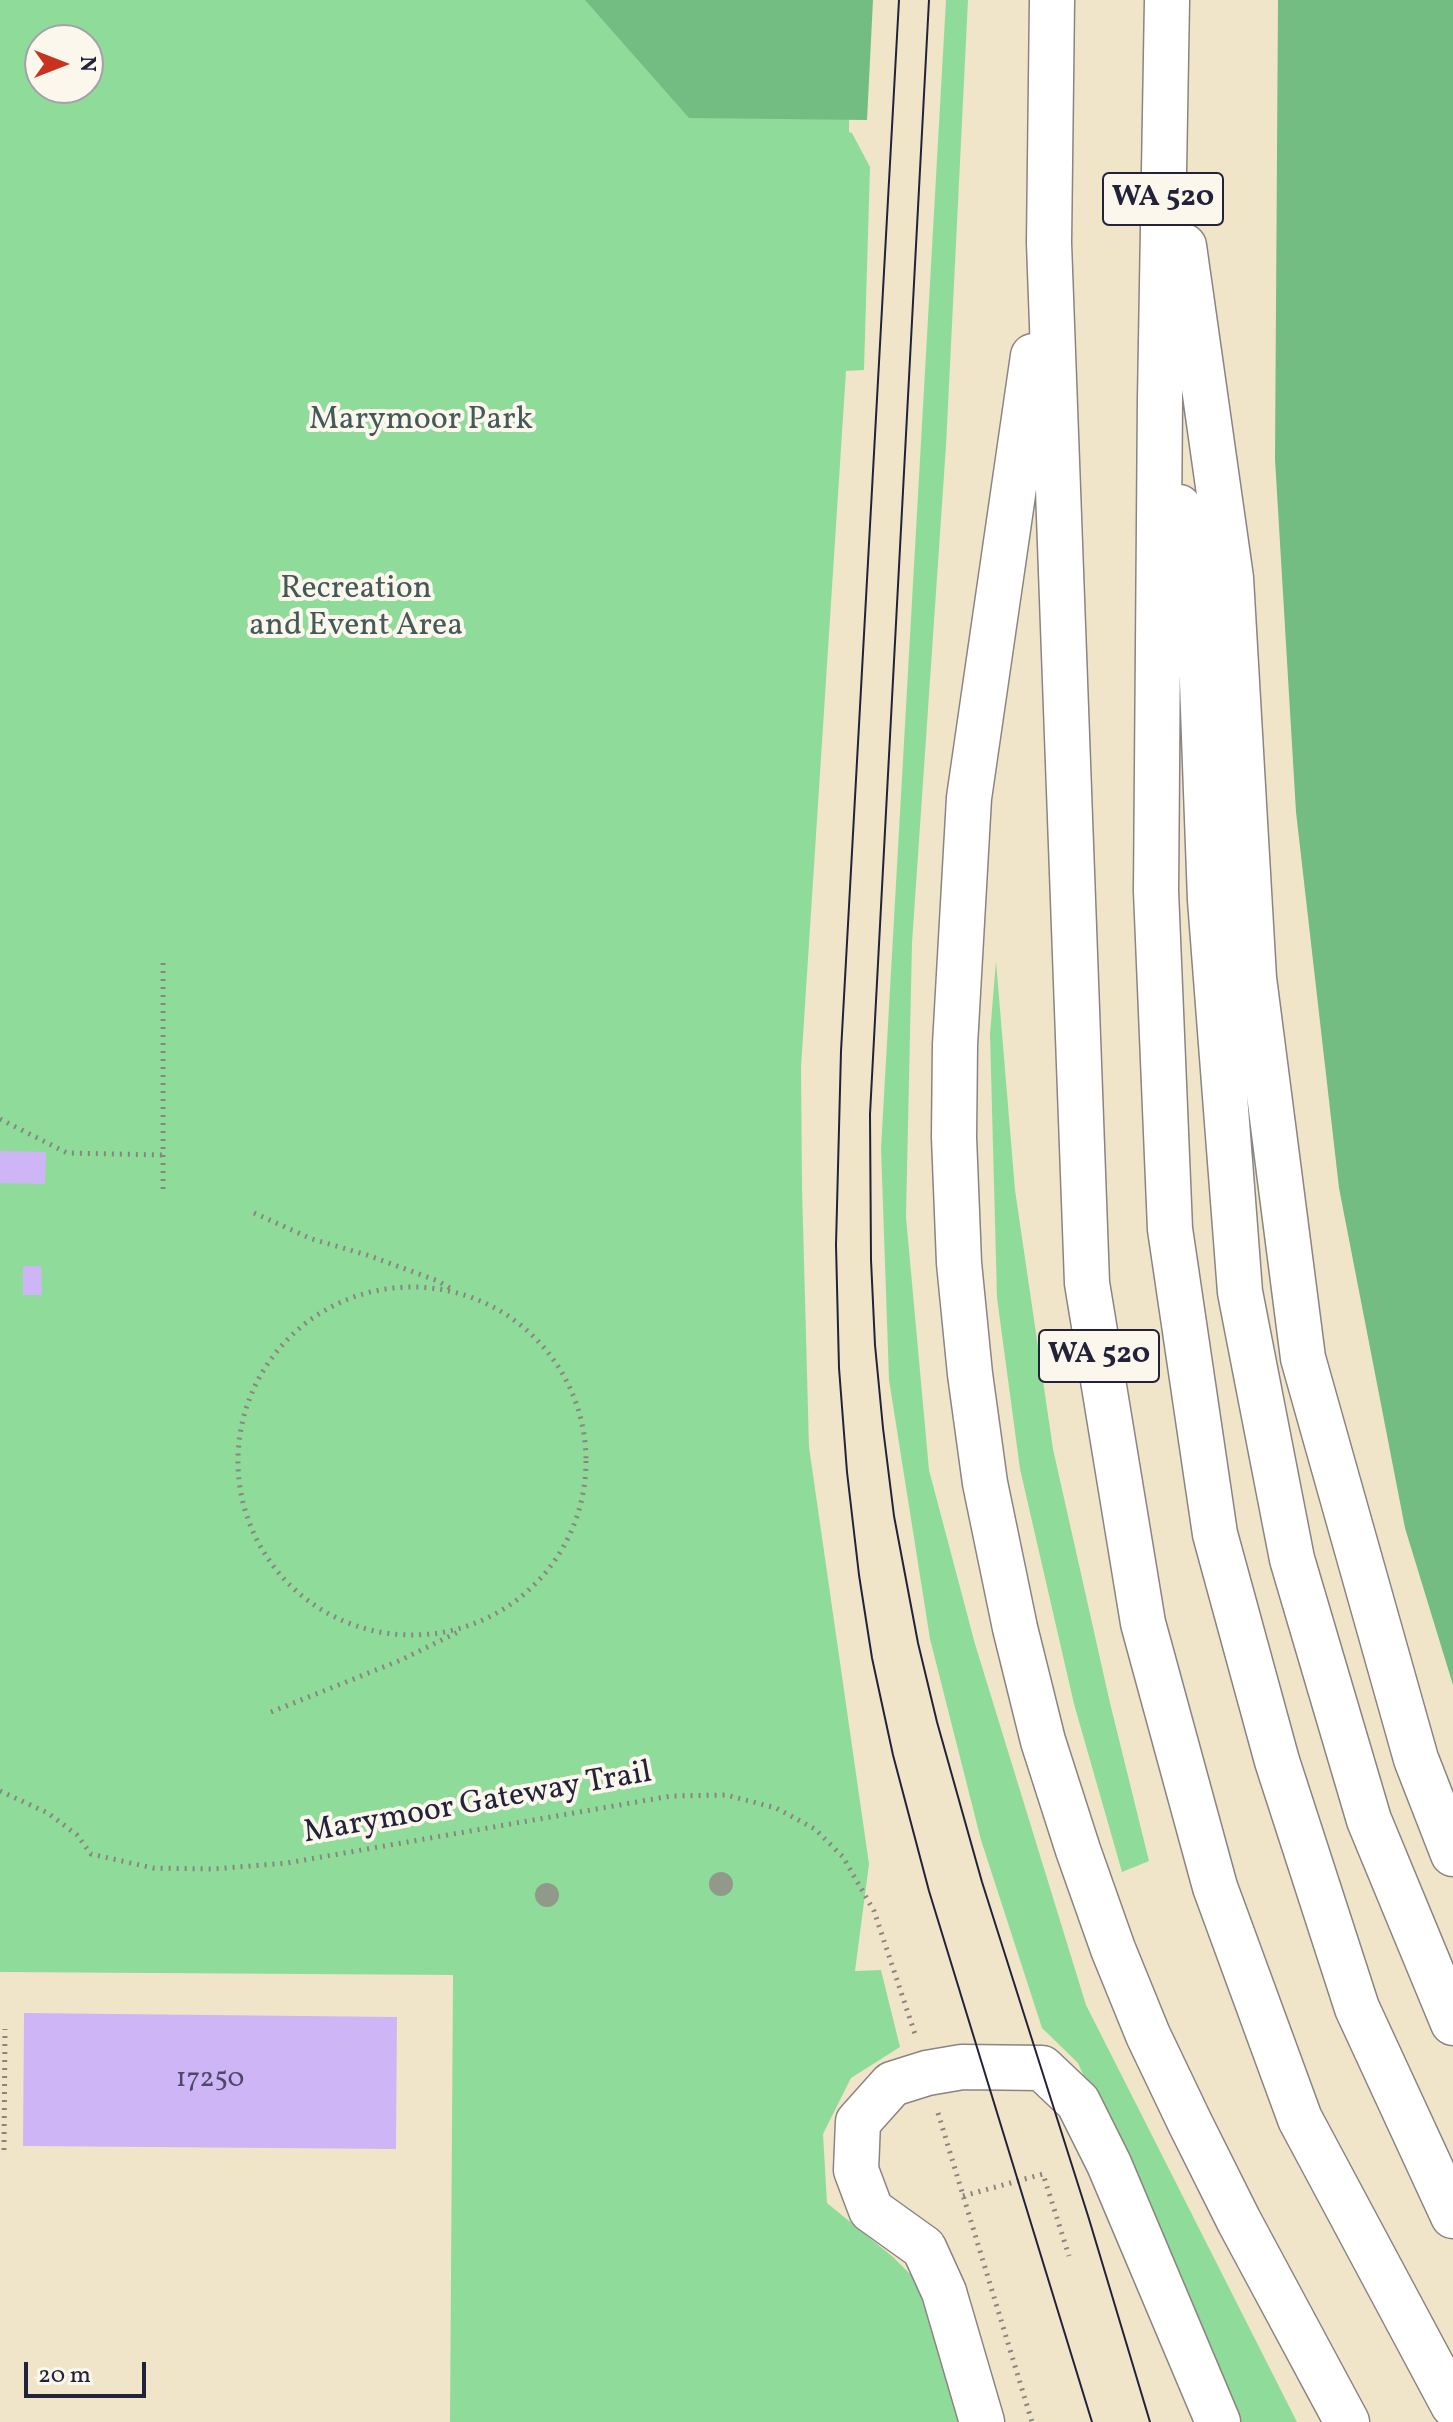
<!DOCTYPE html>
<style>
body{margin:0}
#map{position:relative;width:1453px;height:2422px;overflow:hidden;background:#f1e5c9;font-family:Vollkorn,serif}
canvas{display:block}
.north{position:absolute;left:24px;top:24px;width:80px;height:80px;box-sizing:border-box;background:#fbf7ec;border:2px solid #a4a2a5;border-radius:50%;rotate:90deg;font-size:22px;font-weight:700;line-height:32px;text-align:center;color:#22223b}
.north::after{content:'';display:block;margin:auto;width:28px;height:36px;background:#c8321e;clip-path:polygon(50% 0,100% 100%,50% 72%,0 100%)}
.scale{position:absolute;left:24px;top:2362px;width:122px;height:36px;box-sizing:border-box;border:4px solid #22223b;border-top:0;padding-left:10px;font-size:24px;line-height:28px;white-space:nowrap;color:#22223b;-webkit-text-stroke:6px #fbf7ec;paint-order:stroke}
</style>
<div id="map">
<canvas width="1453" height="2422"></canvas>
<div class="north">N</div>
<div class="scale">20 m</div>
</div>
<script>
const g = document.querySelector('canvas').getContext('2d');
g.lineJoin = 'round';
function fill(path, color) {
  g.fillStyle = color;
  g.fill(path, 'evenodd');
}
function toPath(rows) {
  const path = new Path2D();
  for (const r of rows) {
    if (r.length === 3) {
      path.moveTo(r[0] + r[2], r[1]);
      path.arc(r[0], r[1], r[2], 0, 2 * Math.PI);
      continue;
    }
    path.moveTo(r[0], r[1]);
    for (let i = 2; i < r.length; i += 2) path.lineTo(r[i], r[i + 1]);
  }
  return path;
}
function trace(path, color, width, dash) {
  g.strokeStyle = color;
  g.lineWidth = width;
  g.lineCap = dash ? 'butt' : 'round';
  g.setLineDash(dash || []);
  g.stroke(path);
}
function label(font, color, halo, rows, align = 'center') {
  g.font = font + ' Vollkorn,serif';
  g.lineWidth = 8;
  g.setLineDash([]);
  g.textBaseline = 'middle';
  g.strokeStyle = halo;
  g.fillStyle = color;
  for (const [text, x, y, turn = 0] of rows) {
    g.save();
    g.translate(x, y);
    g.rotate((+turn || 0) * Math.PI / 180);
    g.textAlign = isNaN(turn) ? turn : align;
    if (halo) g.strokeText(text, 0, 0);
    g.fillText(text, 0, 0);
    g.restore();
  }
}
const green = toPath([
 [0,0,850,0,849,132,852,133,870,167,864,370,846,371,801,1067,802,1187,809,1447,869,1864,855,1971,881,1970,900,2047,851,2078,823,2134,827,2203,893,2257,923,2287,961,2422,450,2422,453,1975,0,1972],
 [40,40,88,40,88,88,40,88],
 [946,0,968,0,946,446,912,943,906,1217,929,1470,975,1644,1086,2005,1297,2422,1235,2422,1078,2063,1042,2028,981,1840,930,1639,889,1380,881,1148],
 [996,961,1015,1190,1053,1449,1110,1703,1149,1861,1122,1872,1074,1704,1020,1469,997,1298,990,1034]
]);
const forest = toPath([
 [585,0,873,0,867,120,689,118],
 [1278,0,1453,0,1453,1685,1405,1528,1339,1188,1296,812,1275,459]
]);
const building = toPath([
 [0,1151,46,1152,45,1184,0,1183],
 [23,1266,41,1266,42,1295,23,1295],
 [24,2013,397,2017,396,2149,23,2146]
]);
const path = toPath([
 [163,963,163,1190],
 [0,1119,67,1153,163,1155],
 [254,1213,312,1239,367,1255,438,1281,453,1290],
 [412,1461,174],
 [271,1712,401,1660,460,1631],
 [0,1791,48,1813,77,1835,91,1854,153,1868,213,1869,287,1863,671,1796,726,1795,776,1808,815,1829,843,1857,874,1911,915,2034],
 [938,2113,1032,2422],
 [4,2150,5,2029],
 [963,2196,1043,2174,1069,2256]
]);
const minor = toPath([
 [982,2422,944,2292,924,2248,871,2210,856,2170,858,2122,892,2084,927,2073,962,2067,1042,2068,1078,2102,1109,2164,1218,2422]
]);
const highway = toPath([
 [1052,0,1049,243,1087,1283,1143,1623,1215,1887,1300,2119,1453,2405],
 [1167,0,1160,399,1156,891,1170,1229,1215,1534,1277,1761,1357,2008,1453,2216],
 [1184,246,1231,578,1254,978,1303,1358,1416,1759,1453,1854],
 [1033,356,969,798,955,1045,954,1137,959,1263,970,1374,985,1483,1015,1628,1043,1741,1078,1850,1113,1949,1148,2035,1190,2123,1239,2221,1347,2422],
 [1179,507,1200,628,1210,900,1240,1292,1292,1559,1369,1820,1453,2023]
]);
const tram = toPath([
 [899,0,841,1051,836,1245,839,1368,847,1472,859,1575,872,1658,893,1755,929,1891,1092,2422],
 [929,0,870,1114,871,1260,875,1345,883,1428,894,1516,918,1643,937,1722,982,1882,1089,2219,1150,2422]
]);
const trees = [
 [721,1884],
 [547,1895]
];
const numberNames = [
 ["17250",210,2081]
];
const shields = [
 [1163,199,120],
 [1099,1356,120]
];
const shieldNames = [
 ["WA 520",1163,199],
 ["WA 520",1099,1356]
];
const parkNames = [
 ["Marymoor Park",421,422],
 ["Recreation",356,591],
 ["and Event Area",356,628]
];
const streetNames = [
 ["Marymoor Gateway Trail",478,1805,-10]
];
fill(green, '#8fdc9a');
fill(forest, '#73bc82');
fill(building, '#ceb6f6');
trace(minor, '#8a8482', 47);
trace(highway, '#8a8482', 47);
trace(path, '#8a8482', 5, [2, 6]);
trace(minor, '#fff', 44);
trace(highway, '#fff', 44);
trace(tram, '#22223b', 2);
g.fillStyle = '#91998b';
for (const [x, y] of trees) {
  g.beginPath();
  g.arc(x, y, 12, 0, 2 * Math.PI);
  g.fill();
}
label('28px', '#4d476a', null, numberNames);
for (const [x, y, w] of shields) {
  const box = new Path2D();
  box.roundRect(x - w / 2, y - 26, w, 52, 6);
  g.fillStyle = '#fbf7ec';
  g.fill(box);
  trace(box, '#22223b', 2);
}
label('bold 30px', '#22223b', null, shieldNames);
label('32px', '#435a58', '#fbf7ec', parkNames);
label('32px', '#22223b', '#fbf7ec', streetNames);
</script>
